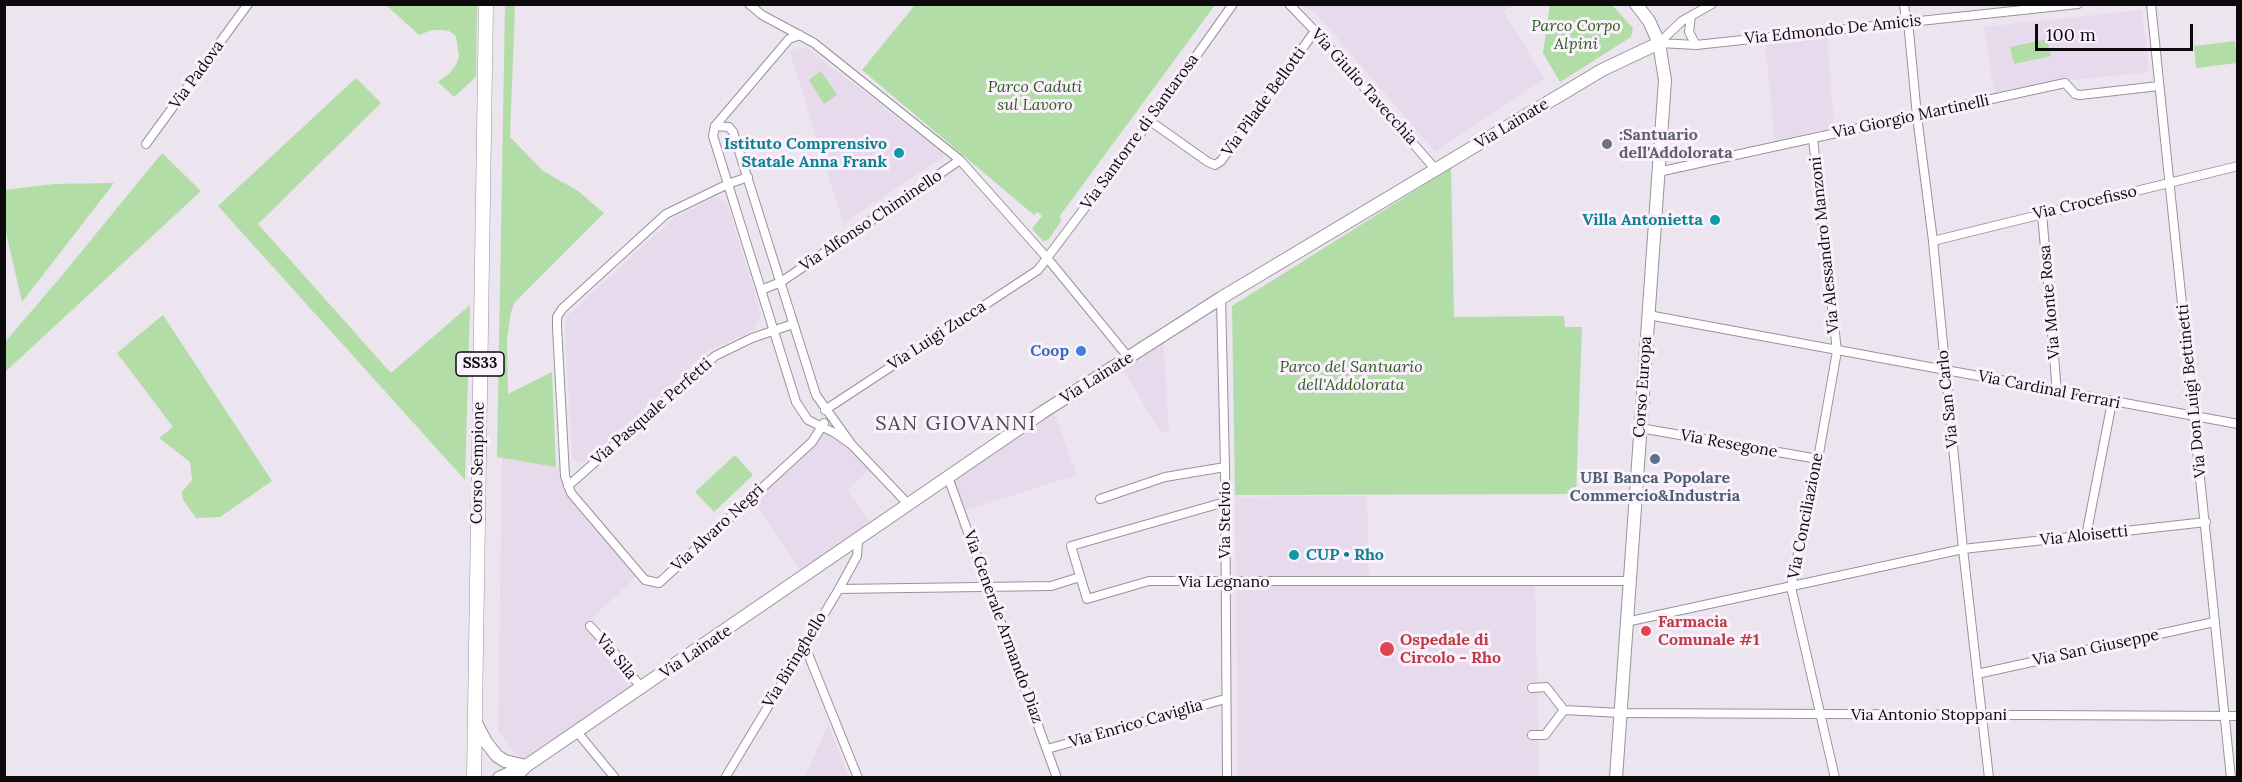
<!DOCTYPE html>
<meta charset="utf-8">
<style>
body{margin:0}
#map{position:relative;width:2242px;height:782px;overflow:hidden;background:#ece4ef;font-family:Lora,serif}
canvas{display:block}
.frame{position:absolute;inset:0;border:6px solid #0d0a0e;pointer-events:none}
.scale{position:absolute;left:2035px;top:24px;width:158px;height:27px;box-sizing:border-box;border:3px solid #0d0a0e;border-top:0;padding-left:8px;font-size:18px;line-height:21px;white-space:nowrap;color:#0d0a0e;-webkit-text-stroke:4px #faf1fd;paint-order:stroke}
</style>
<div id="map">
<canvas width="2242" height="782"></canvas>
<div class="frame"></div>
<div class="scale">100 m</div>
</div>
<script>
const g = document.querySelector('canvas').getContext('2d');
g.lineJoin = 'round';
function fill(path, color) {
  g.fillStyle = color;
  g.fill(path, 'evenodd');
}
function toPath(rows) {
  const path = new Path2D();
  for (const r of rows) {
    path.moveTo(r[0], r[1]);
    for (let i = 2; i < r.length; i += 2) path.lineTo(r[i], r[i + 1]);
  }
  return path;
}
function trace(path, color, width, dash) {
  g.strokeStyle = color;
  g.lineWidth = width;
  g.lineCap = dash ? 'butt' : 'round';
  g.setLineDash(dash || []);
  g.stroke(path);
}
function label(font, color, halo, rows, align = 'center') {
  g.font = font + ' Lora,serif';
  g.lineWidth = 6;
  g.setLineDash([]);
  g.textBaseline = 'middle';
  g.strokeStyle = halo;
  g.fillStyle = color;
  for (const [text, x, y, turn = 0] of rows) {
    g.save();
    g.translate(x, y);
    g.rotate((+turn || 0) * Math.PI / 180);
    g.textAlign = isNaN(turn) ? turn : align;
    if (halo) g.strokeText(text, 0, 0);
    g.fillText(text, 0, 0);
    g.restore();
  }
}
const built = toPath([
 [1300,5,1513,5,1503,11,1545,79,1435,152,1316,13],
 [2142,10,2149,72,2071,80,1994,93,1984,27],
 [1827,35,1834,127,1775,141,1765,42],
 [807,48,943,153,943,157,843,223,790,52,793,49],
 [715,197,727,203,761,314,754,330,708,351,583,463,572,459,565,325,567,316,674,218],
 [1163,338,1169,430,1161,433,1120,365],
 [1052,408,1077,475,963,511,951,478],
 [822,430,850,446,871,468,847,490,872,526,803,574,752,499],
 [502,457,563,468,565,485,638,575,586,624,638,688,523,763,498,731],
 [1367,496,1369,586,1535,585,1539,777,1238,777,1235,497],
 [828,724,849,777,805,777]
]);
const green = toPath([
 [1550,4,1612,5,1633,28,1631,37,1560,82,1543,53],
 [386,5,477,5,476,77,454,97,438,82,450,73,456,65,459,56,456,36,449,31,442,30,432,30,419,35],
 [515,5,510,137,543,171,578,191,604,213,515,302,511,312,507,339,508,394,552,372,556,467,497,457,505,5],
 [915,5,915,4,1215,5,1059,217,1062,220,1048,240,1043,241,1032,229,1042,216,1037,212,1034,215,862,70],
 [2047,39,2051,56,2014,64,2010,47],
 [2235,41,2237,63,2196,68,2194,46],
 [821,71,837,95,824,104,809,80],
 [356,78,381,103,258,224,391,373,470,305,465,480,218,206],
 [162,153,201,191,5,372,5,342,64,273],
 [1451,168,1454,317,1564,316,1565,327,1582,327,1576,494,1235,495,1232,306],
 [114,183,22,302,5,228,5,190,54,184],
 [163,315,272,481,220,517,196,518,183,500,182,492,192,480,190,462,159,438,173,427,117,353],
 [735,455,753,475,714,512,695,492]
]);
const street = toPath([
 [749,4,762,15,814,43,960,160,1048,259,1129,358],
 [1289,4,1315,31,1437,171],
 [1904,4,1906,21],
 [2151,4,2231,778],
 [1691,16,1689,32,1696,45],
 [1908,21,1917,116,1933,241,1963,549,1989,778],
 [1659,43,1696,45,2078,4],
 [1659,43,1682,21,1712,4],
 [1150,121,1208,162,1215,165,1221,161,1315,31],
 [715,126,789,39,800,35],
 [1813,139,1837,351,1818,459,1791,587,1835,778],
 [146,144,248,4],
 [1658,172,2065,83,2075,94,2080,95,2159,86],
 [748,177,728,184,666,214,562,309,557,317,557,327,565,476,571,493,645,580,659,583,812,442,824,423],
 [2042,213,2057,392],
 [1933,241,2238,166],
 [761,290,781,282,960,160],
 [1221,298,1225,467,1227,778],
 [1648,315,2238,424],
 [825,410,1038,270,1150,121,1233,4],
 [1640,428,1818,459],
 [852,445,835,433,808,420,796,402,713,136,715,126,729,127,733,132,816,395,852,445,908,504],
 [948,477,1057,778],
 [568,486,715,356,752,338,793,324],
 [1100,499,1165,477,1225,467],
 [1225,502,1071,546,1087,599,1149,581,1628,581],
 [2086,536,2112,402],
 [839,589,1051,586,1080,577],
 [1626,622,1963,549,2206,522],
 [590,626,619,658,642,689],
 [804,644,858,778],
 [1977,674,2214,622],
 [1532,688,1546,687,1564,710,1621,713,2238,716],
 [578,733,615,778],
 [1532,735,1545,735,1564,710],
 [1047,749,1225,699],
 [725,778,839,589,857,556,858,541]
]);
const secondary = toPath([
 [476,723,486,742,497,756,505,761,526,766],
 [499,778,519,769],
 [514,778,526,766,1043,412,1221,298,1602,70,1659,43],
 [1616,778,1665,80,1659,43,1649,21,1636,4]
]);
const primary = toPath([
 [474,778,486,4]
]);
const markers = [
 [1607,144,6,"#6b7280"],
 [899,153,6,"#0f9aa8"],
 [1715,220,6,"#0f9aa8"],
 [1081,351,6,"#3f7fe0"],
 [1655,459,6,"#5c6f8a"],
 [1294,555,6,"#0f9aa8"],
 [1646,631,6,"#e0444e"],
 [1387,649,8,"#e0444e"]
];
const shields = [
 [480,364,48]
];
const shieldNames = [
 ["SS33",480,364]
];
const parkNames = [
 ["Parco Corpo",1576,26],
 ["Alpini",1576,44],
 ["Parco Caduti",1035,87],
 ["sul Lavoro",1035,105],
 ["Parco del Santuario",1351,367],
 ["dell'Addolorata",1351,385]
];
const streetNames = [
 ["Via Edmondo De Amicis",1833,30,-6],
 ["Via Padova",197,75,-54],
 ["Via Giulio Tavecchia",1364,87,48],
 ["Via Pilade Bellotti",1264,102,-54],
 ["Via Giorgio Martinelli",1911,117,-12],
 ["Via Lainate",1512,124,-31],
 ["Via Santorre di Santarosa",1140,132,-54],
 ["Via Crocefisso",2085,203,-13],
 ["Via Alfonso Chiminello",871,221,-34],
 ["Via Alessandro Manzoni",1825,245,-96],
 ["Via Monte Rosa",2050,302,-95],
 ["Via Luigi Zucca",937,336,-33],
 ["Via Lainate",1097,378,-32],
 ["Corso Europa",1643,387,-86],
 ["Via Cardinal Ferrari",2049,390,11],
 ["Via Don Luigi Bettinetti",2192,391,-96],
 ["Via San Carlo",1948,399,-96],
 ["Via Pasquale Perfetti",652,412,-41],
 ["Via Resegone",1729,444,10],
 ["Corso Sempione",478,463,-89],
 ["Via Conciliazione",1806,516,-79],
 ["Via Stelvio",1225,520,-90],
 ["Via Alvaro Negri",718,528,-43],
 ["Via Aloisetti",2084,536,-6],
 ["Via Legnano",1224,582],
 ["Via Generale Armando Diaz",1003,627,70],
 ["Via San Giuseppe",2096,648,-12],
 ["Via Lainate",696,652,-34],
 ["Via Sila",616,657,50],
 ["Via Biringhello",795,660,-59],
 ["Via Antonio Stoppani",1929,715],
 ["Via Enrico Caviglia",1136,724,-16]
];
const worshipNames = [
 [":Santuario",1619,135],
 ["dell'Addolorata",1619,153]
];
const cultureNames = [
 ["Istituto Comprensivo",887,144],
 ["Statale Anna Frank",887,162],
 ["Villa Antonietta",1703,220],
 ["CUP • Rho",1306,555,"left"]
];
const shopNames = [
 ["Coop",1069,351]
];
const serviceNames = [
 ["UBI Banca Popolare",1655,478],
 ["Commercio&Industria",1655,496]
];
const healthNames = [
 ["Farmacia",1658,622],
 ["Comunale #1",1658,640],
 ["Ospedale di",1400,640],
 ["Circolo - Rho",1400,658]
];
const quarterNames = [
 ["SAN GIOVANNI",956,424]
];
fill(built, '#e7daec');
fill(green, '#b3dda6');
trace(street, '#99929c', 10);
trace(secondary, '#99929c', 14);
trace(primary, '#99929c', 15);
trace(street, '#fff', 8);
trace(secondary, '#fff', 12);
trace(primary, '#fff', 14);
for (const [x, y, r, color] of markers) {
  const dot = new Path2D();
  dot.arc(x, y, r, 0, 2 * Math.PI);
  g.fillStyle = color;
  g.fill(dot);
  trace(dot, '#faf1fd', 2);
}
for (const [x, y, w] of shields) {
  const box = new Path2D();
  box.roundRect(x - w / 2, y - 12, w, 24, 4.5);
  g.fillStyle = '#faf1fd';
  g.fill(box);
  trace(box, '#0d0a0e', 1.5);
}
label('bold 15px', '#0d0a0e', null, shieldNames);
label('italic 16px', '#2b5d18', '#faf1fd', parkNames);
label('16px', '#0d0a0e', '#faf1fd', streetNames);
label('bold 16px', '#5b616d', '#faf1fd', worshipNames, 'left');
label('bold 16px', '#0d838f', '#faf1fd', cultureNames, 'right');
label('bold 16px', '#366cbe', '#faf1fd', shopNames, 'right');
label('bold 16px', '#4e5e75', '#faf1fd', serviceNames);
label('bold 16px', '#be3a42', '#faf1fd', healthNames, 'left');
g.letterSpacing = '1.5px';
label('20px', '#4e4750', '#faf1fd', quarterNames);
g.letterSpacing = '0px';
</script>
